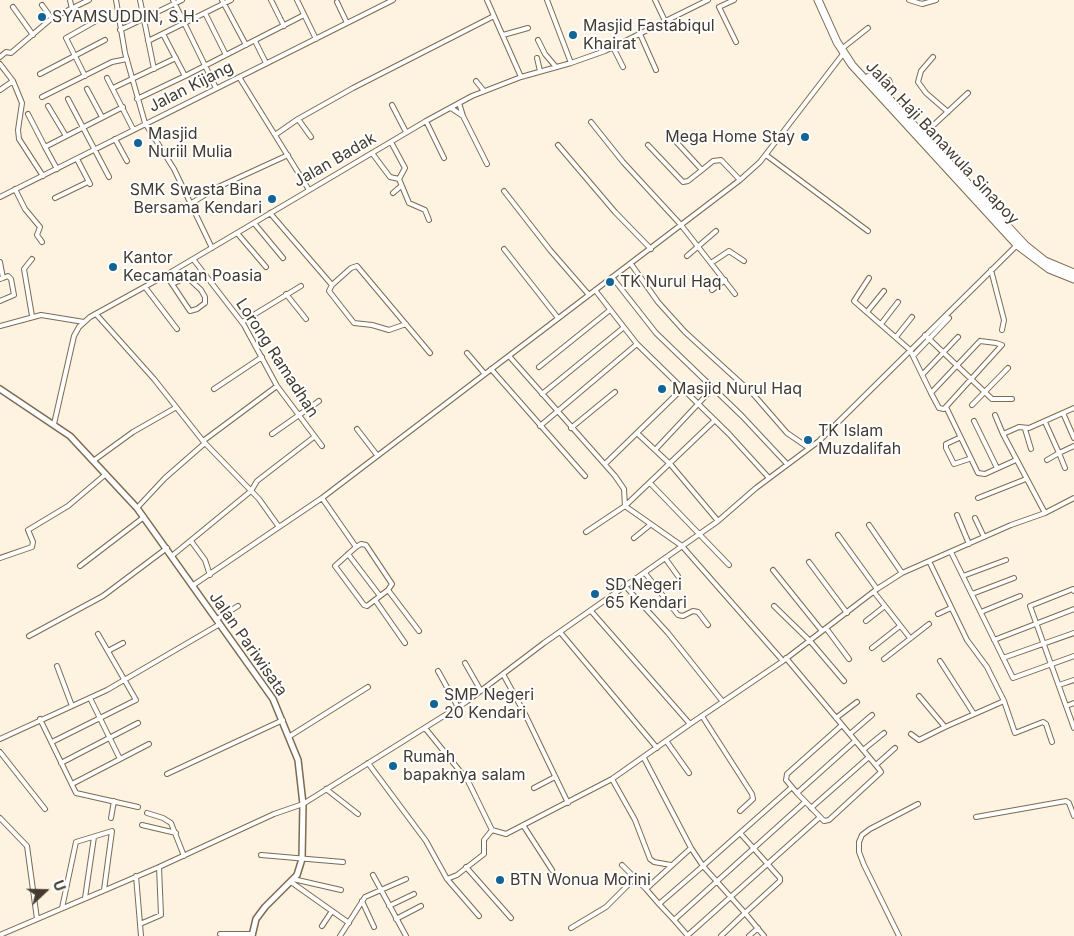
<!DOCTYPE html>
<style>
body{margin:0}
#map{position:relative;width:1074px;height:936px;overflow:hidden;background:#fef2e0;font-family:Inter,sans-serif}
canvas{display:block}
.north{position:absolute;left:20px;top:866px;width:50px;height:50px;-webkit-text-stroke:4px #fff;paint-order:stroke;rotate:69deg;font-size:14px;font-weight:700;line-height:20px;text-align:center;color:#433b2f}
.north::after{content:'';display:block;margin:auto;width:18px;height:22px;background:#433b2f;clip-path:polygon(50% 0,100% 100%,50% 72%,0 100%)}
</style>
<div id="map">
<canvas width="1074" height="936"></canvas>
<div class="north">U</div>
</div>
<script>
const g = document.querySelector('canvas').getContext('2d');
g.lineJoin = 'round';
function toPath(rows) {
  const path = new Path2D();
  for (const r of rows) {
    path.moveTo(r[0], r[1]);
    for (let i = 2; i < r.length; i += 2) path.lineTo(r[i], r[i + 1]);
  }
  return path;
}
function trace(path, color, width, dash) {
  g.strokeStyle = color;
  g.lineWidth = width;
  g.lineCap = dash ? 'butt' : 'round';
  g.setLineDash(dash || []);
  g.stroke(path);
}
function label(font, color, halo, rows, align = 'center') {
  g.font = font + ' Inter,sans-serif';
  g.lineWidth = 4;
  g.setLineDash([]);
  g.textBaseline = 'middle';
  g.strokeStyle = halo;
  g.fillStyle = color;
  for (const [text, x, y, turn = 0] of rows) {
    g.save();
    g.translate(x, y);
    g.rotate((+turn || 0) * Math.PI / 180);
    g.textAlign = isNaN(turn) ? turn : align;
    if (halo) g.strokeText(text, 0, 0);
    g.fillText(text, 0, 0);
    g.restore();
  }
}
const minor = toPath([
 [70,0,72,9],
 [116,0,125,53,145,123,174,169,212,248],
 [140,0,154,69],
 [173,0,216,88],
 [222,0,246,45],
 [271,0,284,26],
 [297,0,316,39],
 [487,0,494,16],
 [547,0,571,63],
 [655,0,665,21],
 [734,0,719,7,736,42],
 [909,0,922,4,936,0],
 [337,2,347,23],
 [42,5,52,19],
 [13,7,33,35],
 [205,13,226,55],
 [120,30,182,0],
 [163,34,185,76,304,15],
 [640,34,656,70],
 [503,35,528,28],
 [538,40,545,54,556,67],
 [148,41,231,0],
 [255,41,266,63],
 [613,47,623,67],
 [844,47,868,28],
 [0,57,6,52,11,53,52,18,89,0],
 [933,57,921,71,918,82,926,93,948,112],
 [537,58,540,71],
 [0,64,13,81,22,103,18,130,19,139,43,176],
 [40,74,105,40],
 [85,76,66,38,96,21],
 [239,77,309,190],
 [107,78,133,129],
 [476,81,484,91],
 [113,88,176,58],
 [87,89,102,117],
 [0,90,13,81],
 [887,96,892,88,889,80],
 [42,97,112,62,127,59],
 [68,99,109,177],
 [137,99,185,76],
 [459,103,463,116],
 [392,105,406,132],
 [48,106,66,136],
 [451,108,463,116,487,164],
 [28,114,45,147],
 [298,119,311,137],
 [426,121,444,158],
 [591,122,623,162,681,225,735,294],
 [668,133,702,170,713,161,721,160,740,180],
 [924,134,968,93],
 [275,135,298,119,353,88,494,16,521,77],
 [115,139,127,161],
 [391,142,405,168,399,179],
 [558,145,615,212,651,249],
 [648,145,683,182,688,181,702,170],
 [372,153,390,177,399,179,409,203,425,210,429,220],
 [766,155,868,231],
 [77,159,90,184],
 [57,169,45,147,123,107],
 [15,189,25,209,40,227,37,235,42,242],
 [504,191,550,250,589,295],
 [393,193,401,186],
 [0,197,393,0],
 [55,198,88,182],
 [190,204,216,188,288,155],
 [270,213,332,285,329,291,354,323,372,325,389,330,406,324],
 [254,223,283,258],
 [237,233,266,267],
 [504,249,558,318],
 [687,256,716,231],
 [193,259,244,325,277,386,322,446],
 [0,262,3,278,0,279],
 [711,263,729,251,744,261],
 [631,264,658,302,685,332,754,395,787,433,809,448],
 [991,270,1004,320,1002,330],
 [166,275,190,311,197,309,205,303,205,297,201,290,187,277,172,284],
 [612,277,656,333,742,416,787,464],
 [869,278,854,301,910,350,931,393],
 [332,285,351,268,357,266,430,353],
 [145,287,177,329],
 [595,290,637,344,729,434,769,478],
 [712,290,725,280],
 [286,294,306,319],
 [0,301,14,295,11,279,8,276,3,278],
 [867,312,884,291],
 [96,314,154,379,203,441,259,499,279,527,322,498,740,180,760,162,843,54],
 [32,316,24,269,32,259],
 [242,322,301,286],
 [881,324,898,302],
 [0,326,41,315,84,322],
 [925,335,992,399,1012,399],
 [896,337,912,317],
 [980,341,996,343,1002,345,944,409,939,408,931,393,980,341],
 [467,353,484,373],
 [509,356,615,476,624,489,625,506,586,532],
 [913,356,949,318],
 [539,367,610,310],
 [491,369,585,476],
 [923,374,958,337],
 [214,389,262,357],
 [542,394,623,328],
 [972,405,1008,368],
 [946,407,978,473,985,474,1016,460],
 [1063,413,1074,438],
 [995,415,1003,434],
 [715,420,625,506,682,546,783,661,877,589,902,573,1011,525,1045,513,1074,498],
 [974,421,997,468],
 [1045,422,1059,453,1047,460],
 [54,424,74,336,79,327,90,317,166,275,426,121,472,96,521,77,571,63,605,51,708,0],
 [540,426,637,344],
 [571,428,615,392],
 [357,429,377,455],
 [1025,429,1031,449],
 [272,434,319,401],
 [638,434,671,465,718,521],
 [959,438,946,444,946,448,954,464,969,459],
 [203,441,277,386],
 [655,450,713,388],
 [93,461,133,432,175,408],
 [605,464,682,389],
 [1065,468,1059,453,1074,446],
 [650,483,729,565],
 [322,498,356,547,335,566,364,605,367,606,388,590,392,584,366,545,361,544,356,547],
 [978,498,1026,479],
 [137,508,165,478,205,443],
 [1045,513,1003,434,1019,427,1029,428,1074,408],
 [957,515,969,544],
 [975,518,984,537],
 [869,525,902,573],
 [838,535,877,589],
 [634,538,650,525],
 [191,541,205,560,210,575],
 [951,552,1013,678,1074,656],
 [348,554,380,596],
 [173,555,251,491,257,481,314,437],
 [0,558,32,547,33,542,28,530,68,506,106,474],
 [665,558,678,576],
 [929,561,967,640,987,667,1004,701,1015,733,1043,722,1046,724,1052,742],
 [809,562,847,613],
 [80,566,144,517],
 [773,570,822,631],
 [645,573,678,615,683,616,693,611,698,612,708,625],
 [963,576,1006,560],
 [192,586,279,527],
 [626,587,668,633,723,702],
 [388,590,419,631],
 [1074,591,1073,589,1030,606,1074,728],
 [874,592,910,638],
 [972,594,1014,578],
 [375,600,405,643],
 [774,606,810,641,844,681],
 [591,611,690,724,783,661],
 [981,612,1020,596],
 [938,614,951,608],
 [217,619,238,606],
 [866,621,885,606],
 [826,628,849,659],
 [560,632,657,748],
 [29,636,103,596,167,548],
 [994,640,1074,609],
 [872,648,900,626],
 [108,651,123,643],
 [786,658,879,769,881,772,829,820,824,821,797,793,855,741],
 [1003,658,1074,633],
 [884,659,929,624],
 [940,661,974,714],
 [465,663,481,691],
 [57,666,72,706],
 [438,671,458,707],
 [503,674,526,716,568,803],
 [1059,685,1074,680],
 [919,696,945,727,1004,701],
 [90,698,120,759],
 [1066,706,1074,703],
 [702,716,752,794,753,799,740,811],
 [836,718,857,702],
 [40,719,76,793,138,807],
 [425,728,468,781,492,830,506,834,612,779,690,724],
 [850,734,872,715],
 [911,734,919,740,945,727],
 [290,736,368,687],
 [0,739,107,690,220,624],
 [52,742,136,700,98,634],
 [667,742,689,773],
 [863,750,884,733],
 [0,752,45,809],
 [644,758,691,848],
 [61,763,138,723],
 [368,763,426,841,447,879,479,916],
 [876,765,895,748],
 [167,774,283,720],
 [612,779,635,820,650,859,654,862,671,865],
 [72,784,149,744],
 [534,788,555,777],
 [326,789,358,814],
 [797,793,786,780,787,774,842,725],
 [811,808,869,757],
 [147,813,163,818,171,823,184,856],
 [976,817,1066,801,1069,803,1074,816],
 [0,818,27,846,37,919],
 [111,818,114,801],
 [142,825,176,833],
 [523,825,552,870],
 [740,833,780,878,780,881,745,913,703,866,740,833],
 [740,833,792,787],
 [261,855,343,862],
 [622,865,646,889],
 [466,867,511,918],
 [373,875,406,936],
 [136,876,141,936],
 [293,879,341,890],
 [447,879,457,875,484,854,484,840,492,830],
 [291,882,349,923],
 [85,898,94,837],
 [362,901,374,927],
 [659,904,703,866,691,848,646,889,659,904,674,920,688,936],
 [389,906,414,894],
 [62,908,76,842,112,831,104,890],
 [396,919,421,906],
 [674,920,805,802],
 [140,924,161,915,159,867],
 [322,926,332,911],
 [571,928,606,907,635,878],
 [220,934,251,934],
 [0,935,159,867,274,814,303,804,466,702,544,643,718,521,756,488,819,441,1017,245],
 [340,936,365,897,406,879],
 [687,936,820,817],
 [721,936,745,913,764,936],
 [749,936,758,928],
 [899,936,864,865,859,852,859,842,862,835,870,829,918,804]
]);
const tertiary = toPath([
 [0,389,70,436,137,508,273,699,298,760,303,804,302,859,297,875,265,907,256,919,252,936]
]);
const trunk = toPath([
 [818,0,837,42,852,65,1017,245,1049,269,1074,279],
 [869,77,1025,245,1045,261,1074,273]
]);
const markers = [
 [42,17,5,"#126496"],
 [573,35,5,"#126496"],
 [805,137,5,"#126496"],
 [138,143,5,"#126496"],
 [272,199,5,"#126496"],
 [113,267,5,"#126496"],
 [610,282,5,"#126496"],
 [662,389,5,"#126496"],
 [808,440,5,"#126496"],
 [595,594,5,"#126496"],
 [434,704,5,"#126496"],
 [393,766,5,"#126496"],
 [500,880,5,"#126496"]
];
const poiNames = [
 ["SYAMSUDDIN, S.H.",52,17],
 ["Masjid Fastabiqul",583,26],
 ["Khairat",583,44],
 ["Masjid",148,134],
 ["Nuriil Mulia",148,152],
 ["Mega Home Stay",795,137,"right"],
 ["SMK Swasta Bina",262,190,"right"],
 ["Bersama Kendari",262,208,"right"],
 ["Kantor",123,258],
 ["Kecamatan Poasia",123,276],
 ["TK Nurul Haq",620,282],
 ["Masjid Nurul Haq",672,389],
 ["TK Islam",818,431],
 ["Muzdalifah",818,449],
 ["SD Negeri",605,585],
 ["65 Kendari",605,603],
 ["SMP Negeri",444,695],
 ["20 Kendari",444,713],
 ["Rumah",403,757],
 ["bapaknya salam",403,775],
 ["BTN Wonua Morini",510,880]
];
const streetNames = [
 ["Jalan Kijang",191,87,-27],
 ["Jalan Haji Banawula Sinapoy",942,143,47],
 ["Jalan Badak",335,160,-30],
 ["Lorong Ramadhan",277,358,57],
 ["Jalan Pariwisata",248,644,55]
];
trace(minor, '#7c6b50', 6);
trace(tertiary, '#7c6b50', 8);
trace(trunk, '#7c6b50', 9);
trace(minor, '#fff', 4);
trace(tertiary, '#fff', 5);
trace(trunk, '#fff', 7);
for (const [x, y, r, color] of markers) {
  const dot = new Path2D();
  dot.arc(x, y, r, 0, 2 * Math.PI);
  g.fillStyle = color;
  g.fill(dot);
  trace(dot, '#fff', 2);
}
label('16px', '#433b2f', '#fff', poiNames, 'left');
label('16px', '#433b2f', '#fff', streetNames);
</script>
